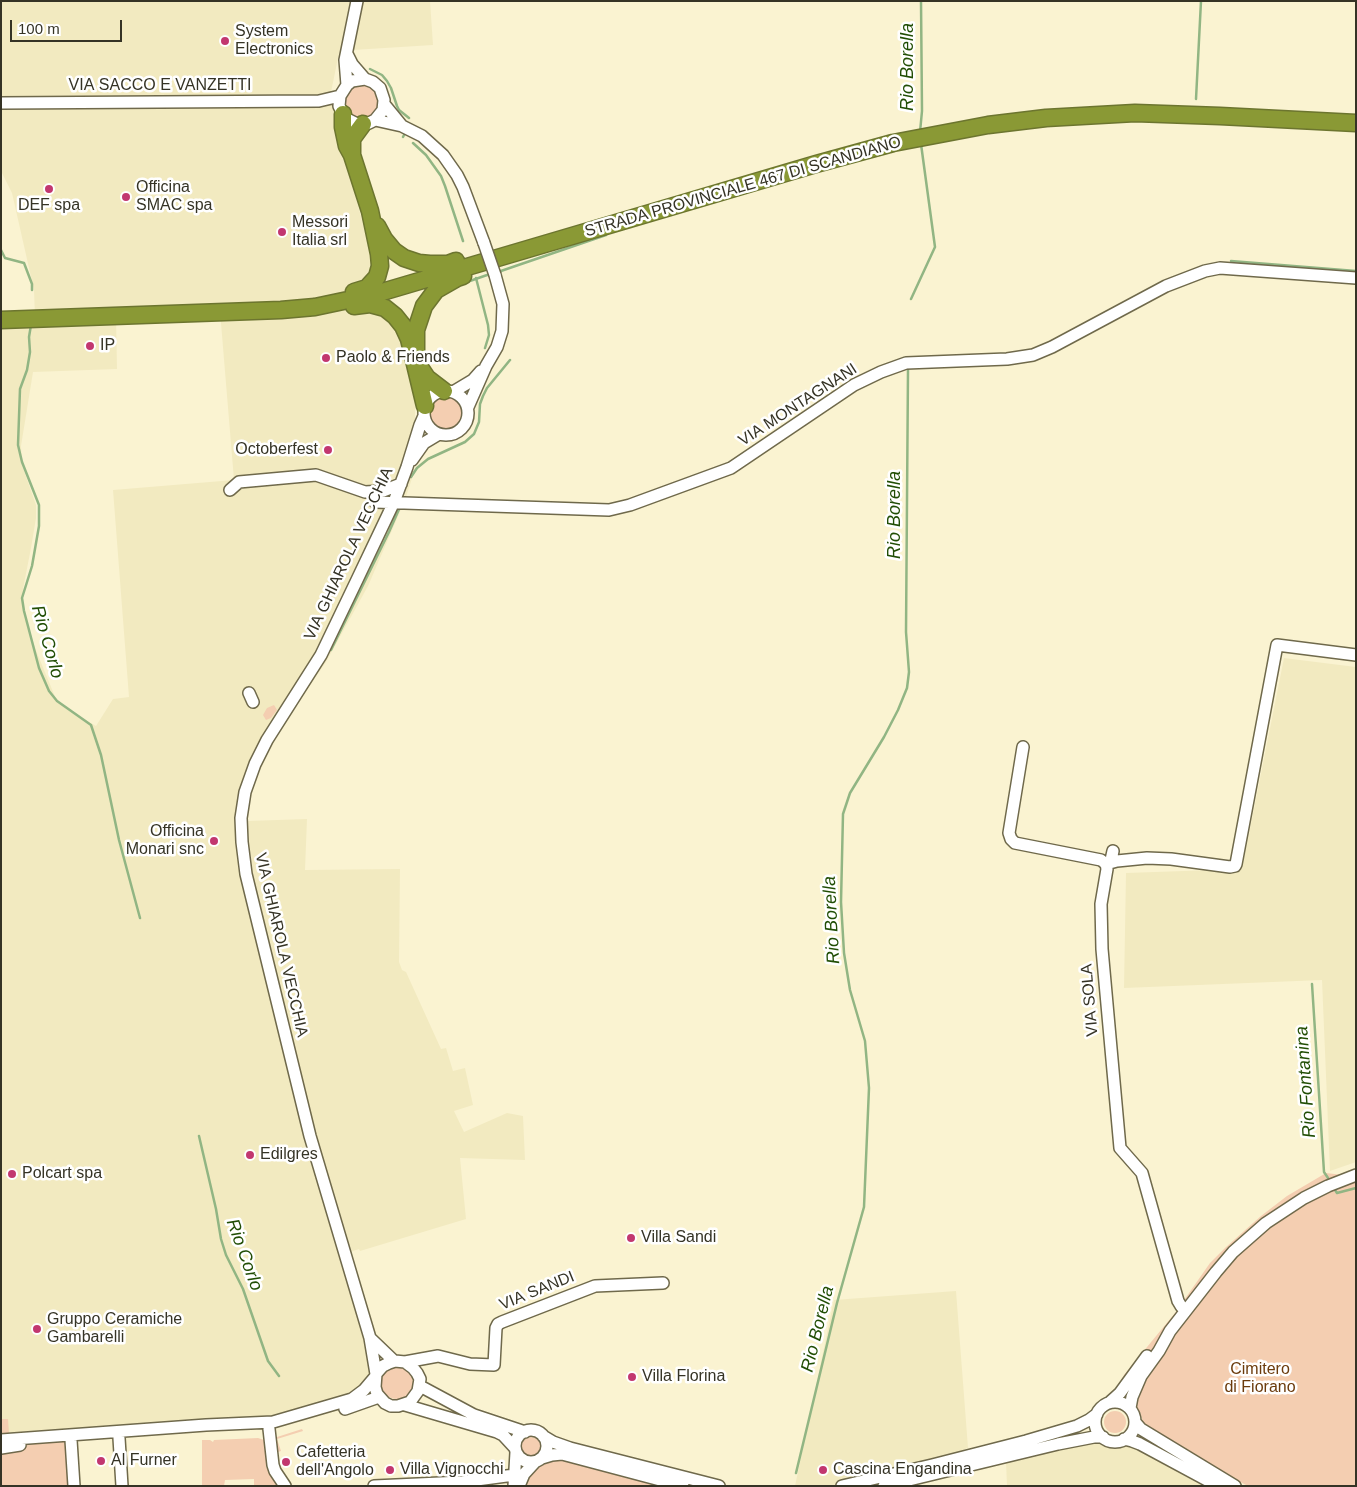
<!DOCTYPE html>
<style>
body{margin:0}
#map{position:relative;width:1357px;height:1487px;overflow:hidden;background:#faf3d1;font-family:Helvetica,sans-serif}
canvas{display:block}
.frame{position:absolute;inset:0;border:2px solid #353325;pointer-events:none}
.scale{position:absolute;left:10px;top:20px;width:112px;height:22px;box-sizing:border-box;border:2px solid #353325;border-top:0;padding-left:6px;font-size:15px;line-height:18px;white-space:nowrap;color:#353325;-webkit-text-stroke:4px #fff;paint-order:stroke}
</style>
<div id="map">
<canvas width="1357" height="1487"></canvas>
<div class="frame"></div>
<div class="scale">100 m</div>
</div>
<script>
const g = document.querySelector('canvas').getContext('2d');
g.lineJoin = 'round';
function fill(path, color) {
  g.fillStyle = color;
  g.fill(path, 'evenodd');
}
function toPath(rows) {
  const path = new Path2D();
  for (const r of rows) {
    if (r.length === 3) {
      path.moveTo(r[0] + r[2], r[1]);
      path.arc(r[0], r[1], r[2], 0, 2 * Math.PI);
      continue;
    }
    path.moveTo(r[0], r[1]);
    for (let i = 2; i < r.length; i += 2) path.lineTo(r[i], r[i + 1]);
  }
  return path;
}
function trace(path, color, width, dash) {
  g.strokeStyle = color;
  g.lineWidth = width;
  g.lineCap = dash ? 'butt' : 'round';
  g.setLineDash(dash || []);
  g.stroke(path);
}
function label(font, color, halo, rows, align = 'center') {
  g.font = font + ' Helvetica,sans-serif';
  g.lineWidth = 5;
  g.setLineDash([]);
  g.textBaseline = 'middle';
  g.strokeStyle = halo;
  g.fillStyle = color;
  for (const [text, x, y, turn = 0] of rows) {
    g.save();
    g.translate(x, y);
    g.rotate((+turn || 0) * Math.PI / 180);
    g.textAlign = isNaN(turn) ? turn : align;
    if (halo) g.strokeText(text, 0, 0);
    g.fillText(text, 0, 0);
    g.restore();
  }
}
const built = toPath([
 [1,1,430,1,433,45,353,50,339,53,330,97,367,240,373,272,388,319,406,346,415,376,415,422,406,457,414,472,405,500,368,586,326,662,283,725,259,768,249,799,248,821,307,819,305,870,400,869,399,962,402,970,406,972,441,1049,446,1048,453,1071,465,1068,473,1105,454,1111,464,1132,507,1113,523,1116,525,1160,460,1158,466,1219,360,1251,359,1249,350,1252,379,1342,373,1397,317,1413,1,1446,1,318,35,317,34,290,12,193,1,171],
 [220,311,234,480,113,490,129,697,113,699,96,726,65,708,56,699,35,648,22,603,23,589,31,548,36,518,36,505,22,465,21,446,33,372,117,369,116,316],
 [1284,658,1356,667,1356,1162,1330,1171,1322,980,1124,988,1126,873,1242,869],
 [956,1291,968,1448,965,1449,955,1464,853,1486,795,1486,834,1300],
 [1096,1441,1114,1446,1130,1443,1207,1486,1007,1486,1006,1461]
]);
const green = toPath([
 [361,102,17],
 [446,413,17],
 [274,705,277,710,271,718,266,720,263,715,267,708],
 [1326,1173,1351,1176,1356,1175,1356,1486,1248,1486,1216,1469,1144,1425,1140,1412,1118,1386,1124,1375,1175,1313,1210,1263,1225,1248,1261,1216,1287,1196],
 [397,1383,16],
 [1115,1422,11],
 [1,1419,8,1419,9,1433,1,1434],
 [302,1429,303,1431,277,1439,281,1451,278,1452,274,1438],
 [531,1447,10],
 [69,1438,72,1486,1,1486,1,1446],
 [258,1438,264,1440,266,1443,266,1467,279,1486,254,1486,254,1479,225,1480,224,1486,202,1486,202,1440,210,1440,213,1442,214,1440],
 [557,1458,669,1486,522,1486,535,1469,546,1462]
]);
const stream = toPath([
 [370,69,382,75,387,81,391,88,397,106,399,110,409,118],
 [1196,99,1201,1],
 [920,132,922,111,921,1],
 [403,137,404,135],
 [413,143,426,155,441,176,445,186,463,241],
 [1,250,5,258,24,263,32,284,32,290],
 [1231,261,1356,271],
 [498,272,606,235],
 [476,278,488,325,489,335,485,348],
 [467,282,490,274],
 [911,299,935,247,921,144],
 [31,325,29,337,30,352,27,370,20,389,18,445,22,462,39,505,39,526,32,566,22,598,24,611,39,668,49,691,57,701,91,725,101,755,119,840,140,918],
 [411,477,417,468,428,459,465,442,474,434,479,422,480,404,483,396,487,388,510,360],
 [331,650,389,532,400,507],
 [1312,984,1324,1172,1328,1178],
 [199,1136,216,1209,221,1239,226,1255,243,1289,268,1361,279,1376],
 [1335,1190,1337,1193,1356,1188],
 [796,1473,837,1303,864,1207,869,1088,865,1041,850,990,844,953,841,902,843,814,850,793,884,737,898,710,907,688,909,672,906,632,908,370]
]);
const minor = toPath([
 [347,54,352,64,365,79,373,82,380,88,384,100,383,110,375,120,369,123,357,124,347,119,343,114,339,106,340,96,347,85,352,81,365,79],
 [347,85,345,60,357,1],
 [1,103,319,101,340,96],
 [384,104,402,126],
 [375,120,402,126,422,136,443,155,457,175,463,187,484,243],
 [446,413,22],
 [453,392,473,380,481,371],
 [468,407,486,366,497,347,502,331,503,304,495,275],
 [412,460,424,443,439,434],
 [230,490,239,482,316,475,365,492,383,491,401,484],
 [375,502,609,510,630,505,731,468,854,385,881,372,906,363,1007,359,1033,355,1052,347,1166,286,1205,271,1220,268,1356,278],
 [249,693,253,702],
 [1023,747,1009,833,1011,839,1015,843,1101,860,1106,864,1107,869,1101,904,1102,949,1120,1148,1142,1173,1178,1301,1181,1306,1185,1310],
 [1113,851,1111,860,1106,864,1117,861,1147,858,1171,859,1230,867,1235,866,1236,864,1277,645,1356,655],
 [370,1338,394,1361],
 [405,1362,438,1356,470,1364,494,1365,496,1328,498,1324,502,1322,595,1286,663,1283],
 [376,1374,383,1366,389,1363,395,1361,405,1362,413,1368,417,1373,420,1379,418,1391,410,1402,398,1406,391,1406,385,1403,377,1394,375,1387,376,1374,370,1338,310,1136,246,874,242,842,241,818,245,792,255,764,267,740,321,655,356,582,394,502,407,467,420,425,424,416],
 [420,1386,474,1415,525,1432],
 [1110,1402,1120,1393,1147,1356],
 [1115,1422,20],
 [405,1405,497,1432,503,1435,515,1448],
 [1130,1408,1132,1397,1141,1376,1159,1351,1170,1331,1216,1272,1233,1252,1266,1223,1304,1198,1328,1186,1356,1175],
 [345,1409,379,1397],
 [1135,1422,1141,1429,1235,1486],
 [269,1429,273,1465,275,1471,285,1486],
 [531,1446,16],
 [543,1436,553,1442,570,1448,719,1486],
 [119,1438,122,1486],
 [1124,1439,1132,1441,1140,1444,1218,1486],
 [1,1440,206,1425,273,1422,352,1399,364,1390,375,1377],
 [71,1440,74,1486],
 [1,1448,20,1445],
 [542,1458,552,1455,562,1454,683,1486],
 [374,1486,462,1482,514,1475],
 [514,1486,516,1452],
 [519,1486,524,1474,535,1462],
 [842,1486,932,1465,1026,1441,1077,1426,1089,1420,1097,1414],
 [884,1486,1058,1444,1094,1437,1103,1437]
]);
const highway = toPath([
 [343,114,343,127,347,146,352,155,370,211,379,254,380,266,377,277,367,288,354,292],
 [352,153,352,139,363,124],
 [377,226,384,239,394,251,404,258,419,263,430,264,448,264,456,261],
 [354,306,370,304,385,308,395,316,403,326,409,339,425,406],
 [1,320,281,310,315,307,348,300,372,295,816,164,893,143,988,125,1046,118,1135,113,1220,116,1356,123],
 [444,391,427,378,421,369,416,353,416,330,424,306,436,290,457,278,463,276]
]);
const minorBridge = toPath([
 [484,243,495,275]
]);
const markers = [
 [225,41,5,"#c2376f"],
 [49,189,5,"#c2376f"],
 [126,197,5,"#c2376f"],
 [282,232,5,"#c2376f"],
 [90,346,5,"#c2376f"],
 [326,358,5,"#c2376f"],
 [328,450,5,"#c2376f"],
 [214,841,5,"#c2376f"],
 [250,1155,5,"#c2376f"],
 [12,1174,5,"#c2376f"],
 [631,1238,5,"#c2376f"],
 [37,1329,5,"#c2376f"],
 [632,1377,5,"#c2376f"],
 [101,1461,5,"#c2376f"],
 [286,1462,5,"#c2376f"],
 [390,1470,5,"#c2376f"],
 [823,1470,5,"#c2376f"]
];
const poiNames = [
 ["System",235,32],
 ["Electronics",235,50],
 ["Officina",136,188],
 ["SMAC spa",136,206],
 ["DEF spa",49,206,"center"],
 ["Messori",292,223],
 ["Italia srl",292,241],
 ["IP",100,346],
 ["Paolo & Friends",336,358],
 ["Octoberfest",318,450,"right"],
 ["Officina",204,832,"right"],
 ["Monari snc",204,850,"right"],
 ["Edilgres",260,1155],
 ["Polcart spa",22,1174],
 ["Villa Sandi",641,1238],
 ["Gruppo Ceramiche",47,1320],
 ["Gambarelli",47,1338],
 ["Villa Florina",642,1377],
 ["Cafetteria",296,1453],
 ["dell'Angolo",296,1471],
 ["Al Furner",111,1461],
 ["Villa Vignocchi",400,1470],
 ["Cascina Engandina",833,1470]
];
const streetNames = [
 ["VIA SACCO E VANZETTI",160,86],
 ["STRADA PROVINCIALE 467 DI SCANDIANO",743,187,-16],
 ["VIA MONTAGNANI",798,405,-33],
 ["VIA GHIAROLA VECCHIA",349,554,-65],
 ["VIA GHIAROLA VECCHIA",281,945,77],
 ["VIA SOLA",1090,1000,-95],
 ["VIA SANDI",537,1291,-22]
];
const parkNames = [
 ["Cimitero",1260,1370],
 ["di Fiorano",1260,1388]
];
const waterNames = [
 ["Rio Borella",908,67,-90],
 ["Rio Borella",895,515,-90],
 ["Rio Corlo",47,642,74],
 ["Rio Borella",832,920,-93],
 ["Rio Fontanina",1306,1082,-94],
 ["Rio Corlo",244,1255,70],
 ["Rio Borella",818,1329,-76]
];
fill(built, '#f2eac0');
fill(green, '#f4ceb1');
trace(stream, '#91b583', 2.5);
trace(minor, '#6f694b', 14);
trace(highway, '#6c752f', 19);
trace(minor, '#fff', 11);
trace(highway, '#8a9935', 16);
trace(minorBridge, '#6f694b', 14, []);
trace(minorBridge, '#fff', 11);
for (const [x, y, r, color] of markers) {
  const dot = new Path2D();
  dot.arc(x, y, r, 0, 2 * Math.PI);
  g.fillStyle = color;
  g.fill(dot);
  trace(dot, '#fff', 2);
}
label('16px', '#353325', '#fff', poiNames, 'left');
label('16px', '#353325', '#fff', streetNames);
label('16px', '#6b3b0c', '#fff', parkNames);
label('italic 18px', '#214e05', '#fff', waterNames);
</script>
